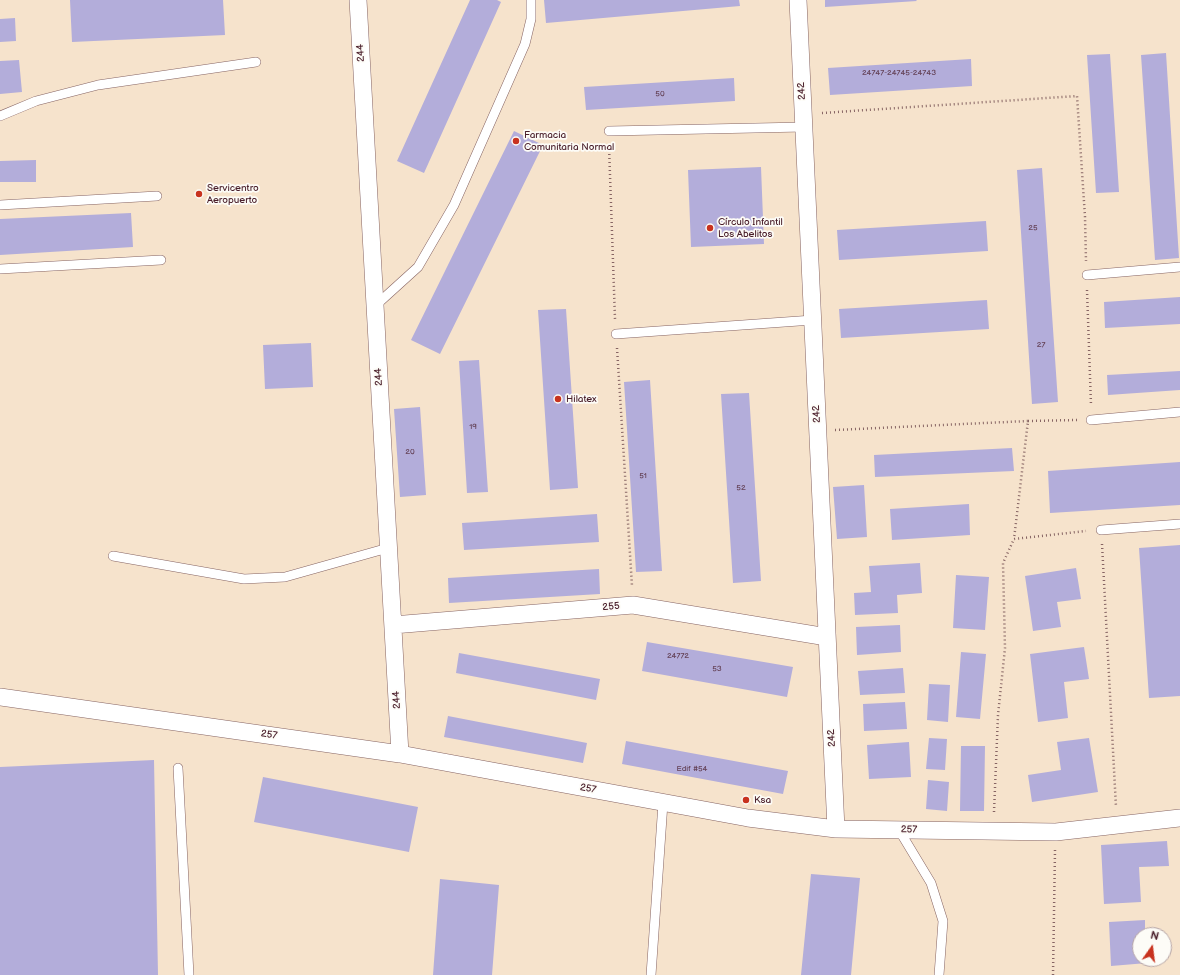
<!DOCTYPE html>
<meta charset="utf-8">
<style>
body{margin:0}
#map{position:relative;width:1180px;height:975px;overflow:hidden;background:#f6e3cc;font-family:"Balsamiq Sans",sans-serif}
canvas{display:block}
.north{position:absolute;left:1132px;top:927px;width:40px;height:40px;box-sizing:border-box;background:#fdfcf7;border:1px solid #b5a4a5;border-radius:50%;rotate:14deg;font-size:11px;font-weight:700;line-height:16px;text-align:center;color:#4a1f2b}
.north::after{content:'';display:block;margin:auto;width:14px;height:18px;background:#c8321e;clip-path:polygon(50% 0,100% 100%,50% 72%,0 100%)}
</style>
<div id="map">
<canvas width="1180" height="975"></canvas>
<div class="north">N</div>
</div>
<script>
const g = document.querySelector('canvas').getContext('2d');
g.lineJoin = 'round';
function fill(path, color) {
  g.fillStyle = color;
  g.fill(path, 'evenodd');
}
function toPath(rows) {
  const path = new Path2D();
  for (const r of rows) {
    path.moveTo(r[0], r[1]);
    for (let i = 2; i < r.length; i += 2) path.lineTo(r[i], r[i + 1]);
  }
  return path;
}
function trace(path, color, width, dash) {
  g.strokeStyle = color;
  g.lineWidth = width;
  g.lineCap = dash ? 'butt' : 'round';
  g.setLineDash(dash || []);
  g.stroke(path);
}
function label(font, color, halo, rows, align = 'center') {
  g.font = font + ' "Balsamiq Sans",sans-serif';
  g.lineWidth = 3.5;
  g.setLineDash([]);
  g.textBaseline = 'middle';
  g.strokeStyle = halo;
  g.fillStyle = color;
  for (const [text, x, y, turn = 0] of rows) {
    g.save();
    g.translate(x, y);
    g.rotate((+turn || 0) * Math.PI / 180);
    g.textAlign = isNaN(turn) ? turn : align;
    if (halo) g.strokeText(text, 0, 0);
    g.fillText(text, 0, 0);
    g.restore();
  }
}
const building = toPath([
 [70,0,223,0,225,35,72,42],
 [470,0,497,0,501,2,424,173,397,161],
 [544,0,739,0,740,6,546,23],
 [825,0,916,0,917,1,825,7],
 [15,18,16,41,0,42,0,19],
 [1166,53,1179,258,1155,260,1141,55],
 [1110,54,1119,192,1096,193,1087,55],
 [971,59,972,86,830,95,828,68],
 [19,60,22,92,0,94,0,61],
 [734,78,735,101,586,110,584,87],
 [514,131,543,145,440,354,411,340],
 [36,160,36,182,0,182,0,161],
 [761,167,764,244,691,247,688,170],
 [1042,168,1058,402,1032,404,1017,170],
 [131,213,133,247,0,255,0,219],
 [986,221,988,251,839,260,837,230],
 [1180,297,1180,324,1105,328,1104,302],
 [987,300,989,329,841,338,839,309],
 [566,309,578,488,550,490,538,310],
 [311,343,313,387,265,389,263,345],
 [479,360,488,492,467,493,459,361],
 [1180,371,1180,390,1108,395,1107,375],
 [650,380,662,571,636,572,624,382],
 [749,393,761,581,733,583,721,394],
 [420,407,426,495,400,497,394,409],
 [1012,448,1014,471,875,477,874,455],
 [1180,462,1180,505,1050,513,1048,471],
 [864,485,867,537,837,539,833,487],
 [969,504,970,535,892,540,890,509],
 [597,514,599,542,464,550,462,523],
 [1180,545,1180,696,1149,698,1139,548],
 [920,563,922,593,897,595,898,613,855,615,854,593,871,592,869,566],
 [1076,568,1081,599,1057,602,1061,627,1033,631,1025,576],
 [599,569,600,594,449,603,448,578],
 [956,575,989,577,985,630,953,628],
 [900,625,901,652,857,655,856,627],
 [647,642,793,667,787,697,642,671],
 [1084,647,1089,679,1064,682,1068,718,1038,722,1030,654],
 [961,652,986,654,980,719,956,717],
 [459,653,600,679,596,700,456,673],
 [903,668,905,693,860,695,858,671],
 [929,684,950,685,948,722,927,720],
 [905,702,907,729,864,731,863,704],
 [448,716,587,743,583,763,444,737],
 [929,738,947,739,945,770,926,769],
 [1089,738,1098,792,1032,802,1028,775,1061,770,1057,742],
 [626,741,788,771,783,794,622,764],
 [909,742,911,777,869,779,867,745],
 [961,746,985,746,984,811,960,811],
 [154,760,158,975,0,975,0,767],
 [263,777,418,807,409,852,254,822],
 [928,780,949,782,947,811,926,809],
 [1167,841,1169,866,1139,867,1141,902,1104,904,1101,845],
 [811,874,860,878,851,975,801,975],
 [440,879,499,885,492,975,433,975],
 [1145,920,1145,935,1140,935,1140,959,1147,959,1147,963,1111,966,1109,922]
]);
const path = toPath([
 [822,113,1077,96,1085,217,1086,261],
 [609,146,615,319],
 [1087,290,1091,405],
 [617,348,632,586],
 [1028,421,1077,420],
 [835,430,1028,421,1014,539],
 [1102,544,1116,807],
 [994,812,998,715,1005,648,1003,563,1014,539,1086,531],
 [1053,975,1055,850]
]);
const lane = toPath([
 [0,116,36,101,98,85,256,62],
 [609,131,804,127],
 [0,205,157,196],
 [0,269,161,260],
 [1087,275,1180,267],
 [375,306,418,267,454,205,525,44,531,19,531,0],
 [616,334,813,320],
 [1091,420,1180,412],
 [1101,530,1180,524],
 [113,556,244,579,285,577,388,548],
 [178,768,189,975],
 [899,830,931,883,943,921,939,975],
 [651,975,663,803]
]);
const street = toPath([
 [358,0,400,754],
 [798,0,836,829],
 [393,625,633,605,827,637],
 [0,697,400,754,748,818,836,829,1056,832,1180,818]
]);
const markers = [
 [516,141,4,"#c8321e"],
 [199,194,4,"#c8321e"],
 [710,228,4,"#c8321e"],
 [558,399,4,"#c8321e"],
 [746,800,4,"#c8321e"]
];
const numberNames = [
 ["24747-24745-24743",899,73],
 ["50",660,94],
 ["25",1033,228],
 ["27",1041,345],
 ["19",473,427],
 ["20",410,452],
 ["51",643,476],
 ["52",741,488],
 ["24772",678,656],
 ["53",717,669],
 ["Edif #54",692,769]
];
const streetNames = [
 ["244",361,53,-93],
 ["242",802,91,-93],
 ["244",379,377,-93],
 ["242",817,414,-93],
 ["255",611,607,-5],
 ["244",397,700,-93],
 ["257",269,735,8],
 ["242",832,738,-93],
 ["257",588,789,11],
 ["257",909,830,1]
];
const poiNames = [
 ["Farmacia",524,135],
 ["Comunitaria Normal",524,147],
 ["Servicentro",207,188],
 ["Aeropuerto",207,200],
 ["Círculo Infantil",718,222],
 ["Los Abelitos",718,234],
 ["Hilatex",566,399],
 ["Ksa",754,800]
];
fill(building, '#b3adda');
trace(lane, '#866463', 10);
trace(street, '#866463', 18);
trace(path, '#866463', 2.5, [1, 3]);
trace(lane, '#fff', 9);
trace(street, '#fff', 17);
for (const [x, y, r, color] of markers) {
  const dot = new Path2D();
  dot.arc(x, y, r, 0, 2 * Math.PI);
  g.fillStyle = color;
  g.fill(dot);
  trace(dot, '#fdfcf7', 1.5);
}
label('8px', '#644257', null, numberNames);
label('10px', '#4a1f2b', '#fdfcf7', streetNames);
label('10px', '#4a1f2b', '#fdfcf7', poiNames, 'left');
</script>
